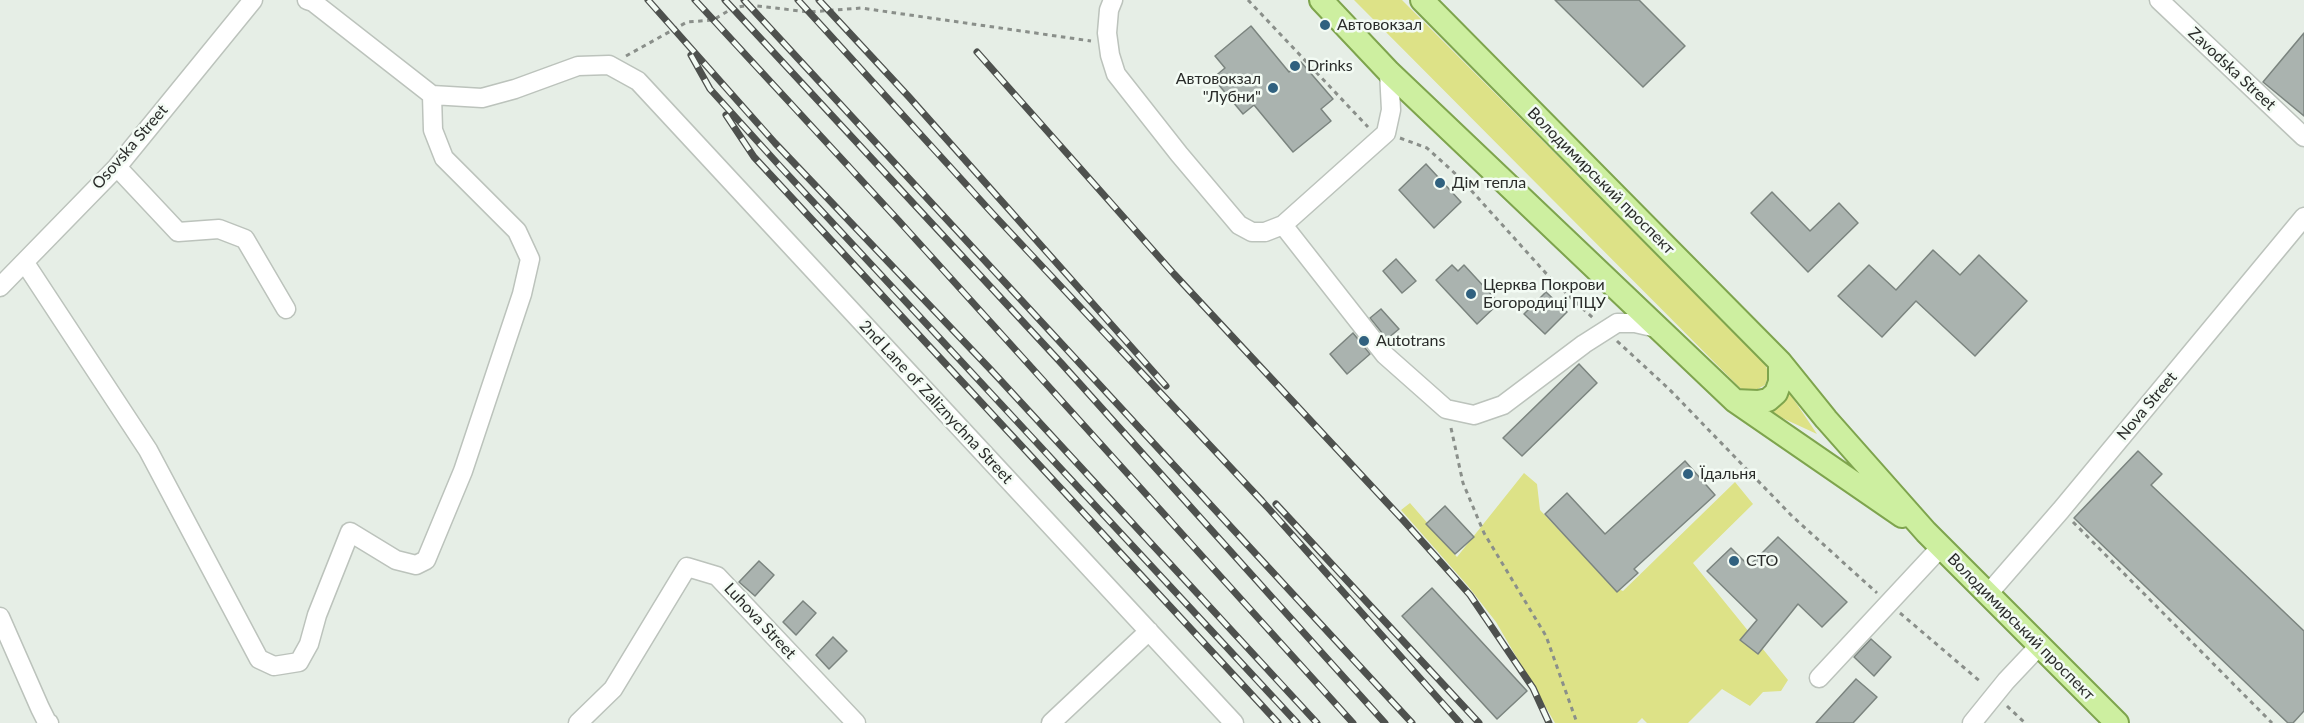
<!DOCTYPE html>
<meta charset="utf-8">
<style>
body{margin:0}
canvas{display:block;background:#e6eee6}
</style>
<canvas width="2304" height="723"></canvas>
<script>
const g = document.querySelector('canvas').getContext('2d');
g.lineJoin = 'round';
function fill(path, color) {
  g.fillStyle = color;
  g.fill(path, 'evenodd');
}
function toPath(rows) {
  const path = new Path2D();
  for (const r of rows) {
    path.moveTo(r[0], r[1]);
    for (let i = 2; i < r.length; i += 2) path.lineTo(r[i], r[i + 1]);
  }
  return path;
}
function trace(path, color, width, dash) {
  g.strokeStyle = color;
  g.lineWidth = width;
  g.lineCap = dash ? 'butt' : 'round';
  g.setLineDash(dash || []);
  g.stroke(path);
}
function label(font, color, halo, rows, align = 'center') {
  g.font = font + ' Lato,sans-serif';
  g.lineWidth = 5;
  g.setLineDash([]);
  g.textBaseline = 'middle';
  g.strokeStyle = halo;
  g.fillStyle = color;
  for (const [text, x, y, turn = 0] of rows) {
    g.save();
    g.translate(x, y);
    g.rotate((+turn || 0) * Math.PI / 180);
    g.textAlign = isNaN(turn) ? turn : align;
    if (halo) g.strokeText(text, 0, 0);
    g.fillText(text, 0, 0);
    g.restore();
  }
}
const green = toPath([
 [1354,0,1402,0,1765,364,1769,374,1765,385,1754,391,1743,390,1738,386],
 [1788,391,1817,434,1767,411,1780,405],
 [1524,473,1537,484,1540,510,1613,587,1623,591,1735,482,1753,504,1693,563,1788,680,1781,691,1763,692,1750,706,1722,689,1688,723,1647,723,1642,718,1637,723,1555,723,1496,622,1468,586,1401,510,1410,503,1457,557]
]);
const building = toPath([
 [1555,0,1639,0,1685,46,1643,87,1555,0],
 [1251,26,1289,72,1301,62,1333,99,1321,109,1331,121,1293,152,1254,105,1243,114,1213,78,1225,68,1215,56,1251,26],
 [2304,33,2304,116,2263,82,2304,33],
 [1426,164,1461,202,1434,228,1399,190,1426,164],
 [1772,192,1810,231,1839,203,1858,223,1808,272,1751,213,1772,192],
 [1933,250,1960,275,1979,255,2027,301,1975,356,1916,301,1882,337,1838,296,1869,265,1896,290,1933,250],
 [1396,259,1416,281,1402,293,1383,271,1396,259],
 [1452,265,1458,271,1464,265,1499,303,1477,324,1436,280,1452,265],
 [1546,292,1567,312,1545,334,1524,314,1546,292],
 [1381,309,1399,329,1387,339,1370,318,1381,309],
 [1353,333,1370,354,1347,374,1330,354,1353,333],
 [1579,364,1597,383,1522,456,1503,438,1579,364],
 [2138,451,2162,474,2151,485,2304,631,2304,711,2293,723,2288,723,2074,518,2138,451],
 [1685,461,1715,495,1634,569,1638,573,1617,592,1545,514,1567,493,1605,534,1685,461],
 [1445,506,1474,537,1455,554,1426,524,1445,506],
 [1778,537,1847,602,1822,627,1798,604,1758,654,1740,640,1757,620,1707,571,1731,548,1749,566,1778,537],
 [759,561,774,575,755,596,739,582,759,561],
 [1432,588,1527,691,1497,719,1402,616,1432,588],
 [803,601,816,613,796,635,783,622,803,601],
 [833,637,847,651,829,669,816,655,833,637],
 [1871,639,1891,657,1874,676,1854,657,1871,639],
 [1856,679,1877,697,1853,723,1816,723,1856,679]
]);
const path = toPath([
 [1248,0,1368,127],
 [626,56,687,22,713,20,733,8,749,5,809,12,861,8,1091,41],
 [1400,138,1427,148,1460,178,1552,280,1593,318],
 [1617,341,1669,389,1792,516,1877,593],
 [1451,428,1463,483,1484,533,1546,636,1577,723],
 [2073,522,2272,723],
 [1900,613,1982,683],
 [2007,706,2025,723]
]);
const minor = toPath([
 [307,0,313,2,432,95,482,98,515,89,578,66,609,65,638,81,1234,723],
 [1113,0,1109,10,1107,33,1110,55,1116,74,1179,154,1239,225,1252,232,1265,232,1283,225,1386,133,1391,110,1389,72],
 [2159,0,2304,137],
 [117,167,178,232,219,229,245,239,286,309],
 [1283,225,1385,355,1446,409,1474,415,1503,405,1584,344,1617,323,1635,323,1661,329],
 [25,263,148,450,259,659,274,666,299,662,309,644,317,615,350,532,396,560,416,565,426,560,463,471,522,294,530,259,517,231,444,158,433,130,432,95],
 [0,287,117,167,253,0],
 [1988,594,2061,510,2304,217],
 [0,617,40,708,47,722,49,723],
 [1819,678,1941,547],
 [578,723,613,689,687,567,717,576,856,723],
 [1051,723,1149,631],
 [1972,723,2006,681,2039,646]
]);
const major = toPath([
 [1321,0,1389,72,1735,401,1758,402,1768,400,1776,393,1780,382,1780,362],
 [1422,0,1780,362,1826,419,1926,532,2117,723],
 [1735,401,1902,516]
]);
const rail = toPath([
 [648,0,775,143,991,370,1317,723],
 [695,0,899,221,1353,723],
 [725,0,1062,364,1385,723],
 [744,0,1412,723],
 [798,0,993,214,1262,501,1460,723],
 [819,0,909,97,1166,386],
 [977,52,1174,274,1404,521,1470,595,1533,688,1549,723],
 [691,55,710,89,777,163,1297,723],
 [726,115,754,157,1278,723],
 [1276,504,1479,723]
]);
const markers = [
 [1325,25,6,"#30617f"],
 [1295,66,6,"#30617f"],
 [1273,88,6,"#30617f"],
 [1440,183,6,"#30617f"],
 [1471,294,6,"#30617f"],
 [1364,341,6,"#30617f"],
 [1688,474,6,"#30617f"],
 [1734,561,6,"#30617f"]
];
const poiNames = [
 ["Автовокзал",1337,25],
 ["Drinks",1307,66],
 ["Автовокзал",1261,79,"right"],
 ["\"Лубни\"",1261,97,"right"],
 ["Дім тепла",1452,183],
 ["Церква Покрови",1483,285],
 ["Богородиці ПЦУ",1483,303],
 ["Autotrans",1376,341],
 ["Їдальня",1700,474],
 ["СТО",1746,561]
];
const streetNames = [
 ["Zavodska Street",2232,69,43],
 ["Osovska Street",130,147,-49],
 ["Володимирський проспект",1601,181,45],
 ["2nd Lane of Zaliznychna Street",936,402,47],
 ["Nova Street",2147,406,-50],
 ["Luhova Street",760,621,47],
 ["Володимирський проспект",2021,627,45]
];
fill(green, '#dde287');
fill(building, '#aab3af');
trace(building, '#7b847f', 1.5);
trace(minor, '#bcc3bc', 21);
trace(major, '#7ea44d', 26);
trace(path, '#8a8f8a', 3, [4.5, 4.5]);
trace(minor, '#fff', 18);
trace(major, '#cdefa0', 22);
trace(rail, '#4e514e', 7);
trace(rail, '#f3fbf4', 4.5, [14]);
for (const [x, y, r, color] of markers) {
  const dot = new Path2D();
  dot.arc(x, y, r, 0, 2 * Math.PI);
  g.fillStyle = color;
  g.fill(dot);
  trace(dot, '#f3fbf4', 2);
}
label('16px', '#2a2c2a', '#f3fbf4', poiNames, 'left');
label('16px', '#2a2c2a', '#f3fbf4', streetNames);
</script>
